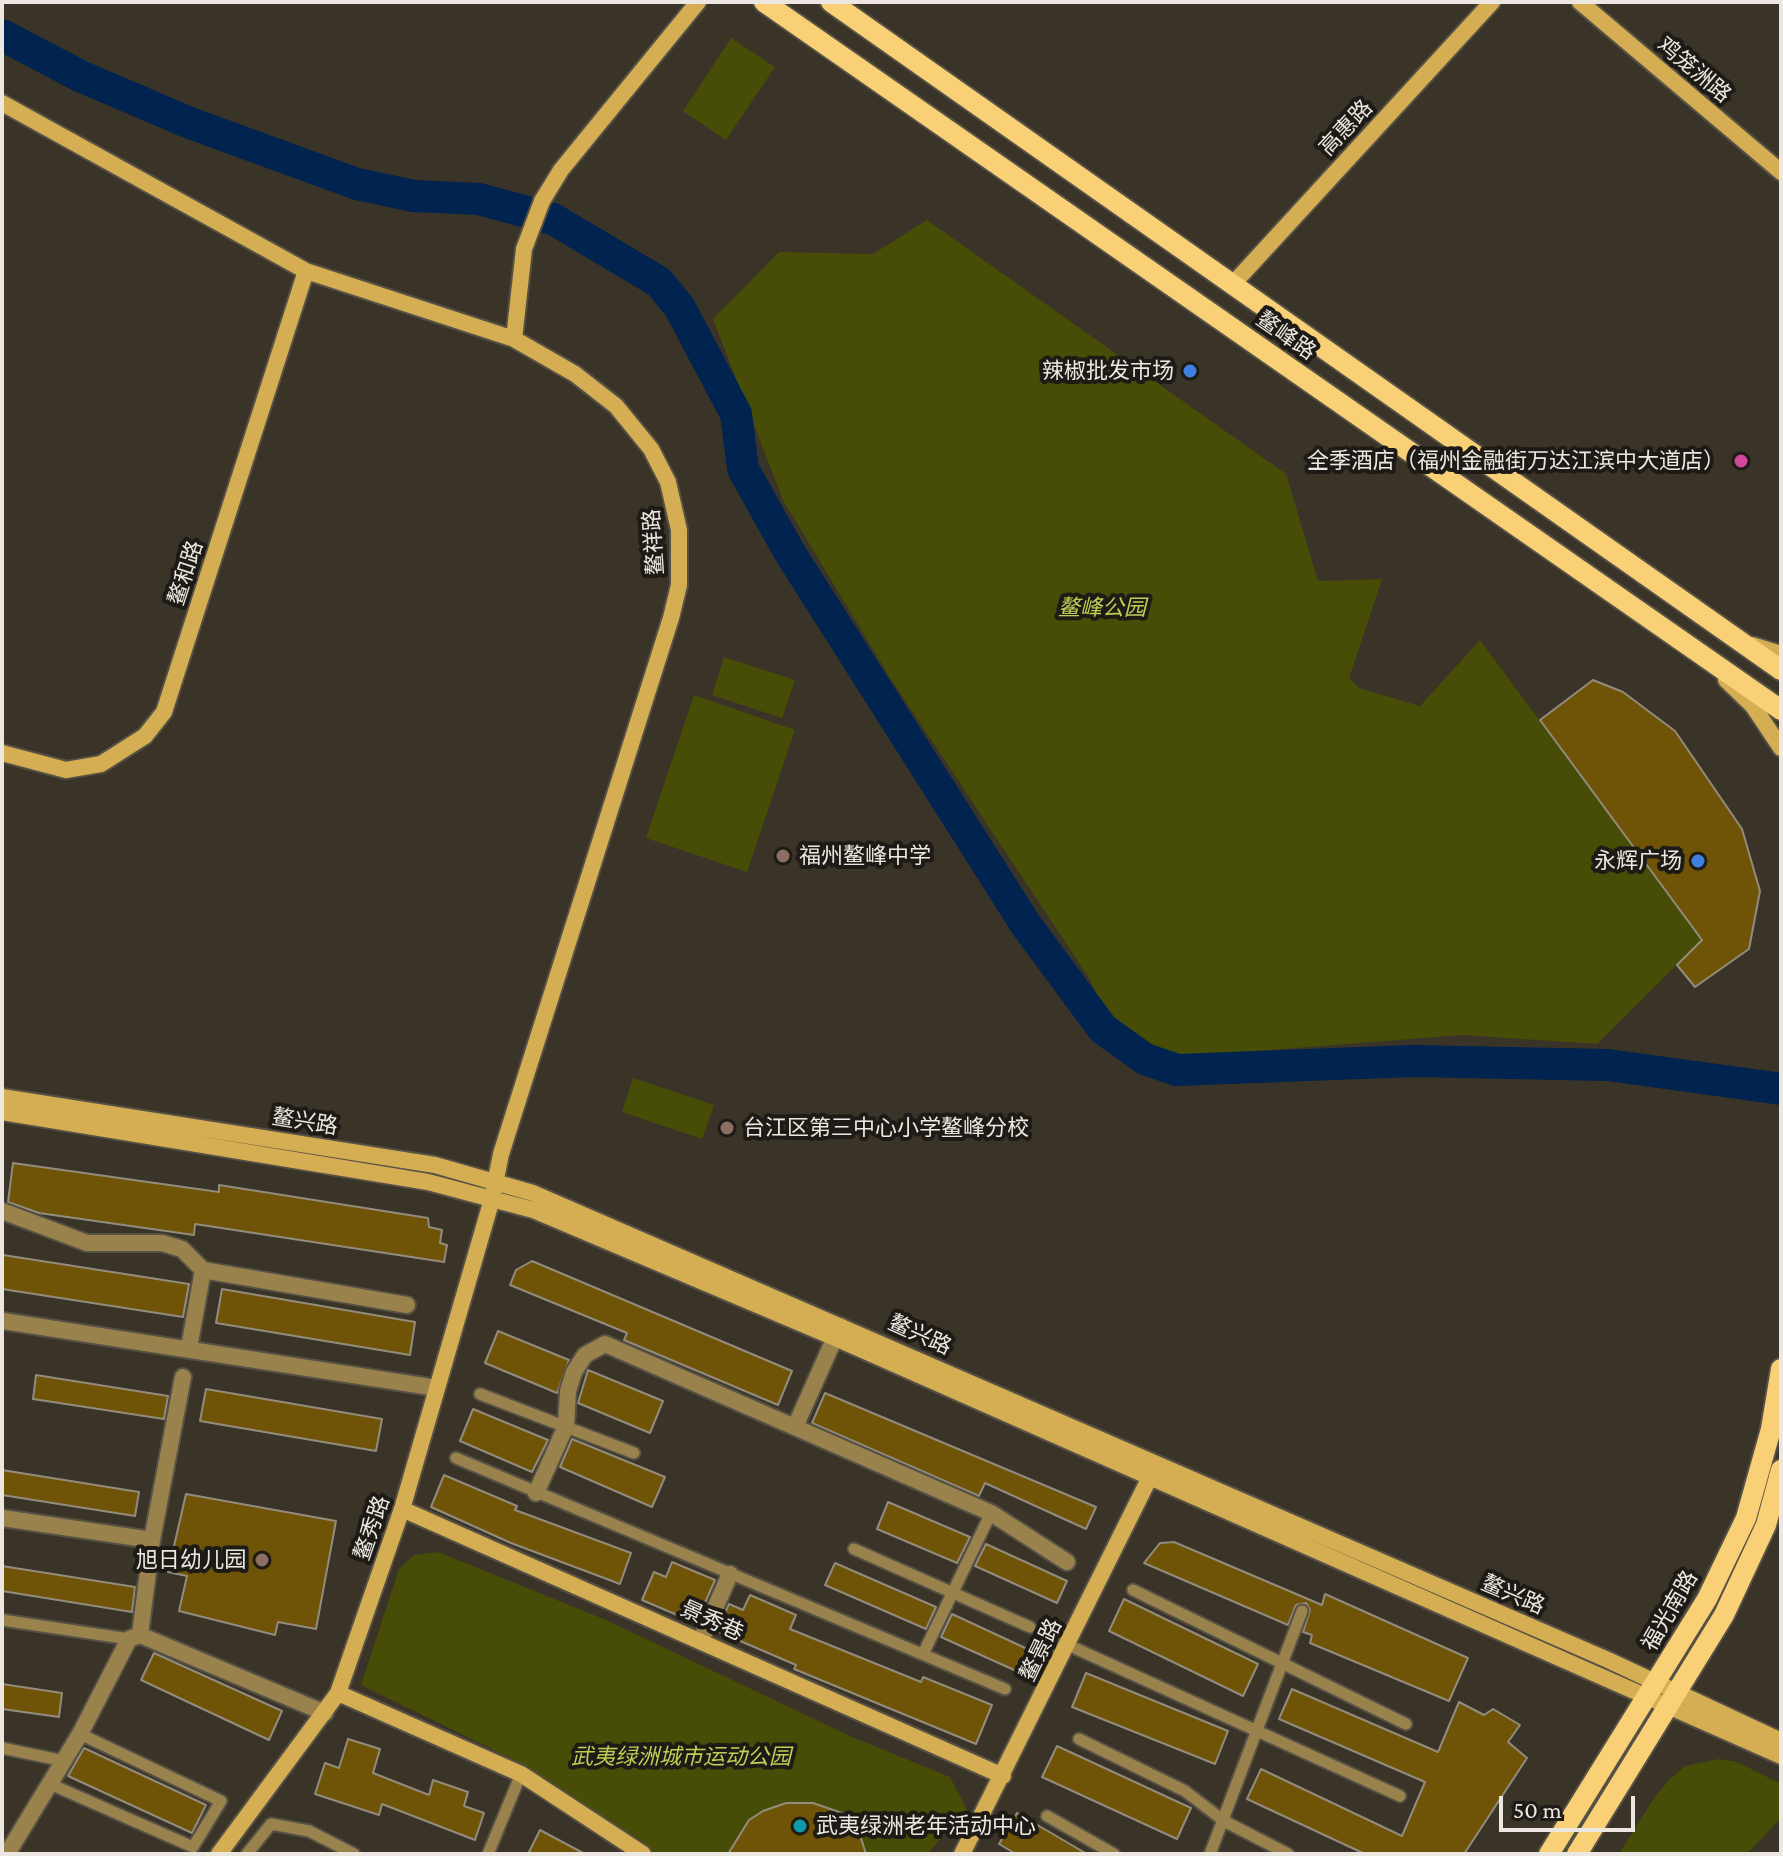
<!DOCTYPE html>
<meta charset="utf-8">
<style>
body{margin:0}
#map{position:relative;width:1783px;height:1856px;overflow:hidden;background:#393427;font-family:"Crimson Pro",serif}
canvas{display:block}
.frame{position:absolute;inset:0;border:4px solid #ece8e1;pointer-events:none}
.scale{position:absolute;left:1499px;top:1796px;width:136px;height:36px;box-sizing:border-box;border:4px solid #ece8e1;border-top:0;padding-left:10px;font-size:24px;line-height:28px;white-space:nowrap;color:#ece8e1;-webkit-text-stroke:6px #1e1b16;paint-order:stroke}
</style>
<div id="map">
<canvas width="1783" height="1856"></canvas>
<div class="frame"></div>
<div class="scale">50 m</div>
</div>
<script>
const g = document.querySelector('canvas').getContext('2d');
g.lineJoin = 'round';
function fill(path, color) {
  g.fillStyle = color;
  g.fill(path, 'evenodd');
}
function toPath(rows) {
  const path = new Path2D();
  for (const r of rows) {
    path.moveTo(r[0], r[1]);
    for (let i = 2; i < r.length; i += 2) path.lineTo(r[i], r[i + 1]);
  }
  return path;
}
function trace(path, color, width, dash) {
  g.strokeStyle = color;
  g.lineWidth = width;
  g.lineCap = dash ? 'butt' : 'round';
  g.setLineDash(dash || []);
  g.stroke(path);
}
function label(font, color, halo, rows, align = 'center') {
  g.font = font + ' "Crimson Pro","Noto Sans SC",serif';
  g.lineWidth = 8;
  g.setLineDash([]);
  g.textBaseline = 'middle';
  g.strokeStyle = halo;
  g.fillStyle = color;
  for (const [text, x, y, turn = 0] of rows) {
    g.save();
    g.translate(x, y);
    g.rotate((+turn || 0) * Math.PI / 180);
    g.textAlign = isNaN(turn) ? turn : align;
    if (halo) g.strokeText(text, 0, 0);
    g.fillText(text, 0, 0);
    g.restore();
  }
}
const green = toPath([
 [731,38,775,67,726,140,683,111],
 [927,220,1286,474,1318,581,1382,579,1349,678,1359,688,1420,706,1480,640,1702,940,1597,1044,1462,1035,1181,1057,1160,1051,1127,1033,1105,1011,1089,978,889,676,783,500,713,319,779,252,873,254],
 [724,657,795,680,782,718,712,695],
 [694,695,795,730,747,872,646,838],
 [633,1078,714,1105,702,1139,622,1112],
 [438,1552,606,1620,852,1737,950,1777,967,1810,927,1854,657,1854,512,1759,361,1685,399,1569,414,1555],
 [1719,1759,1737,1762,1781,1784,1781,1818,1747,1854,1619,1854,1654,1798,1671,1778,1685,1766]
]);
const river = toPath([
 [2,35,80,76,190,123,357,184,414,196,479,199,553,219,659,282,680,308,736,414,743,469,790,553,1026,925,1103,1029,1145,1059,1177,1070,1413,1061,1608,1065,1781,1089]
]);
const building = toPath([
 [1593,680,1623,692,1675,731,1742,829,1760,891,1749,949,1695,987,1677,965,1702,940,1540,720,1593,680],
 [13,1163,219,1192,219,1185,428,1218,429,1227,442,1230,440,1243,447,1245,444,1262,195,1224,194,1235,39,1213,8,1202,13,1163],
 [3,1255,189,1284,183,1317,2,1289,3,1255],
 [532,1261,792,1371,778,1405,624,1340,627,1333,510,1285,516,1270,532,1261],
 [222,1289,415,1322,410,1355,216,1323,222,1289],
 [498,1331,569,1360,557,1393,485,1363,498,1331],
 [588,1370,663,1401,650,1433,578,1403,588,1370],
 [36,1375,168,1396,164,1419,33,1399,36,1375],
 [206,1389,382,1419,376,1451,200,1421,206,1389],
 [825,1393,1096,1507,1086,1529,985,1483,979,1496,812,1423,825,1393],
 [473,1409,548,1440,532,1472,460,1441,473,1409],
 [572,1439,665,1477,652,1507,560,1467,572,1439],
 [2,1470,139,1492,135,1516,2,1495,2,1470],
 [444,1475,517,1506,515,1510,631,1553,620,1584,511,1543,431,1507,444,1475],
 [186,1494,336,1521,316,1629,278,1622,275,1635,179,1611,187,1576,168,1572,186,1494],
 [888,1502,970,1537,957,1563,877,1529,888,1502],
 [1174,1542,1322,1605,1325,1594,1468,1658,1449,1701,1310,1643,1312,1635,1303,1632,1310,1610,1306,1603,1296,1605,1288,1625,1144,1563,1160,1543,1174,1542],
 [986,1544,1067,1581,1057,1603,975,1566,986,1544],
 [672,1562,715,1580,696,1623,642,1600,654,1572,666,1577,672,1562],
 [835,1563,936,1607,926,1629,825,1585,835,1563],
 [2,1566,135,1587,132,1612,2,1591,2,1566],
 [750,1595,796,1615,790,1629,921,1682,923,1677,992,1705,976,1744,794,1669,796,1665,717,1631,729,1604,743,1610,750,1595],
 [1124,1599,1258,1664,1243,1696,1109,1631,1124,1599],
 [952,1614,1034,1652,1023,1674,941,1637,952,1614],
 [154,1653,282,1711,269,1740,141,1680,154,1653],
 [1086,1673,1228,1731,1215,1764,1072,1707,1086,1673],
 [2,1684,62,1693,59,1717,2,1709,2,1684],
 [1292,1689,1438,1752,1459,1702,1484,1715,1493,1709,1520,1725,1508,1742,1527,1758,1464,1854,1365,1854,1247,1799,1261,1769,1402,1836,1425,1782,1279,1719,1292,1689],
 [348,1739,380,1749,373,1773,429,1795,433,1780,468,1792,464,1806,484,1813,475,1840,382,1804,379,1815,315,1794,325,1763,339,1768,348,1739],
 [1057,1746,1191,1808,1177,1839,1042,1777,1057,1746],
 [84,1748,206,1805,192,1833,68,1776,84,1748],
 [786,1803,813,1803,842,1813,860,1835,866,1854,728,1854,749,1820,763,1811,786,1803],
 [1017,1813,1087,1854,1016,1854,999,1844,1017,1813],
 [540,1830,585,1854,528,1854,540,1830]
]);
const lane = toPath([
 [480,1394,634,1453],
 [456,1458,1005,1689],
 [854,1549,1030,1627],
 [1133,1590,1406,1724],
 [2,1620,129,1639],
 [1068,1645,1400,1796],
 [923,1654,991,1513],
 [1079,1739,1185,1791,1224,1821,1288,1854],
 [2,1748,64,1761],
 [50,1784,193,1847,221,1801,80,1734],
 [1047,1816,1114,1854],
 [247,1854,271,1824,309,1831,354,1854],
 [488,1854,521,1774],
 [1210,1854,1302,1611]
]);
const street = toPath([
 [2,1211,87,1243,162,1243,182,1249,203,1270,407,1305],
 [3,1321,437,1388],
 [189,1348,203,1270],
 [795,1427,840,1326],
 [536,1493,566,1426,568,1391,574,1372,585,1355,605,1344,991,1513,1067,1562],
 [2,1518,152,1540],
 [140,1635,325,1713],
 [701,1640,730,1574],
 [7,1854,80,1734,129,1639,140,1635,152,1540,183,1377]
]);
const secondary = toPath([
 [1580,2,1781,172],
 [2,103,306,271,514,339,575,374,616,406,651,449,668,482,679,530,679,585,671,618,501,1154,492,1199,402,1509,338,1693,219,1854],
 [1233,284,1492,2],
 [514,339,524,249,542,201,561,170,698,2],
 [1752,645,1781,654],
 [1726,680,1753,706,1781,748],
 [2,753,66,770,101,764,145,736,164,712,306,271],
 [2,1097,435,1165,533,1193,1608,1660,1781,1741],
 [2,1112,428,1182,533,1210,835,1338,1781,1756],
 [402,1509,1003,1776],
 [338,1693,521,1774,643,1854],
 [962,1854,1154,1469]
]);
const primary = toPath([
 [764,2,1781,710],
 [831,2,1781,670],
 [1549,1854,1707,1599,1746,1518,1771,1429,1781,1369],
 [1577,1854,1724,1615,1766,1525,1781,1470]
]);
const markers = [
 [1190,371,8,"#3f7fe0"],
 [1741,461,8,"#d1479c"],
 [783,856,8,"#8d6e63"],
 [1698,861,8,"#3f7fe0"],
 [727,1128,8,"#8d6e63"],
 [262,1560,8,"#8d6e63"],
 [800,1826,8,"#0f9aa8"]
];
const streetNames = [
 ["鸡笼洲路",1694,70,40],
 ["高惠路",1346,128,-47],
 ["鳌峰路",1286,336,35],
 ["鳌祥路",654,542,-94],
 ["鳌和路",186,573,-72],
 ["鳌兴路",305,1122,9],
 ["鳌兴路",920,1335,24],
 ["鳌秀路",372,1528,-71],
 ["鳌兴路",1513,1595,23],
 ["福光南路",1670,1611,-60],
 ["景秀巷",712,1621,24],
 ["鳌景路",1041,1650,-64]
];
const poiNames = [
 ["辣椒批发市场",1174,371],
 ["全季酒店（福州金融街万达江滨中大道店）",1725,461],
 ["福州鳌峰中学",799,856,"left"],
 ["永辉广场",1682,861],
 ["台江区第三中心小学鳌峰分校",743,1128,"left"],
 ["旭日幼儿园",246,1560],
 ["武夷绿洲老年活动中心",816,1826,"left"]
];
const parkNames = [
 ["鳌峰公园",1102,608],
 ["武夷绿洲城市运动公园",681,1757]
];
fill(green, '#474c07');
trace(river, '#00234f', 32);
fill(building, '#6f5407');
trace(building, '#938c7e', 2);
trace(lane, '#565145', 15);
trace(street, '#565145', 20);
trace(secondary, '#565145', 20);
trace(primary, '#565145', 24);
trace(lane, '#9a824c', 11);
trace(street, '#9a824c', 16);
trace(secondary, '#d5ad52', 16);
trace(primary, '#f9d076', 20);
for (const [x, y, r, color] of markers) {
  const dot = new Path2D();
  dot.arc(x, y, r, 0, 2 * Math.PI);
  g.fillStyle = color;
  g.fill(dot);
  trace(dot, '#1e1b16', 3);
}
label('22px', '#ece8e1', '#1e1b16', streetNames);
label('22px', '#ece8e1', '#1e1b16', poiNames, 'right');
label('italic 22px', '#c1cc53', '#1e1b16', parkNames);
</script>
